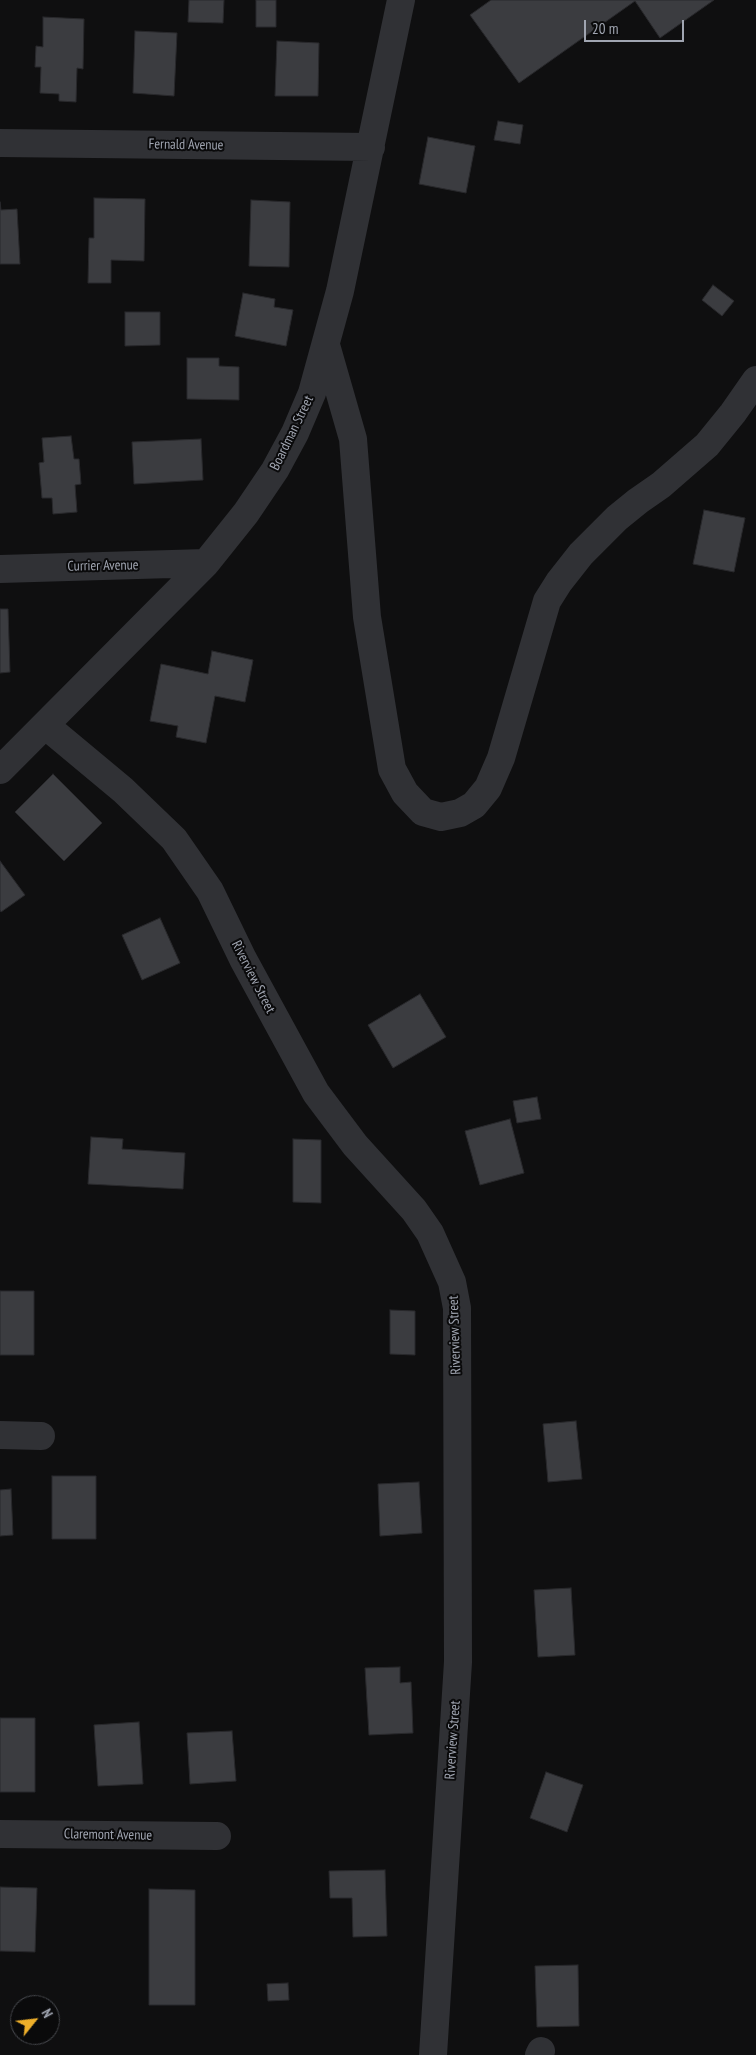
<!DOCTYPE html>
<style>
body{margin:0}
#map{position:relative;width:756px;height:2055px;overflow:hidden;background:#0f0f10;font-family:"PT Sans Narrow",sans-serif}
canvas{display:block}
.north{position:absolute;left:10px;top:1995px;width:50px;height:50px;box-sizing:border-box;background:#0a0a0b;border:1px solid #46484d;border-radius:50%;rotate:61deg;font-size:14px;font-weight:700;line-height:20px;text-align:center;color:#a0a5b1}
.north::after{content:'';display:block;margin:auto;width:18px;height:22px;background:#eeaf2a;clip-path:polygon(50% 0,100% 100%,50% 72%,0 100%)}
.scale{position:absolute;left:584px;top:20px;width:100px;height:22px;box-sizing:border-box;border:2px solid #a0a5b1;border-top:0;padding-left:6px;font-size:15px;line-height:18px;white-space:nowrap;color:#a0a5b1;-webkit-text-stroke:4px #0a0a0b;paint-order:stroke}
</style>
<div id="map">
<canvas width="756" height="2055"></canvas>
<div class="north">N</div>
<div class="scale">20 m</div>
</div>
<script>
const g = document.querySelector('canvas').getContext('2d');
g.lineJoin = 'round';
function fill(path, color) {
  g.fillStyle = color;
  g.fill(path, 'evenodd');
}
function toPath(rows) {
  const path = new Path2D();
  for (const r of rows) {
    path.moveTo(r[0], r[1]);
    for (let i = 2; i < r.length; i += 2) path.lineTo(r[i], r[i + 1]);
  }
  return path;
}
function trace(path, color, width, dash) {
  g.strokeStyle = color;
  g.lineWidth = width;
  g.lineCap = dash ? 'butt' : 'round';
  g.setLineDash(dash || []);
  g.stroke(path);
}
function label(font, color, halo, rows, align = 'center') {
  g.font = font + ' "PT Sans Narrow",sans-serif';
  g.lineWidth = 4;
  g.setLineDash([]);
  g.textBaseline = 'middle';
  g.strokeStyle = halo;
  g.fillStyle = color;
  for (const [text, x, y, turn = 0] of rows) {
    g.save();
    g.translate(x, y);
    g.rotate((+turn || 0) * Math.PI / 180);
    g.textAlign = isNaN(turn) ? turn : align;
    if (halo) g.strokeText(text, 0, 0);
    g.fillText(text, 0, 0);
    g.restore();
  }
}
const building = toPath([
 [189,0,224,0,223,23,188,22,189,0],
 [256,0,276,0,276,27,256,27,256,0],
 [491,0,714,0,660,38,635,1,519,83,470,15,491,0],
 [43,17,84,19,83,69,77,68,76,102,59,101,59,94,40,93,41,67,35,67,36,46,43,47,43,17],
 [135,31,177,33,174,96,133,93,135,31],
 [277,41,319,43,318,96,275,96,277,41],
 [498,121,523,125,520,144,494,140,498,121],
 [428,137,475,146,466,193,419,184,428,137],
 [94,198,145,199,144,261,111,260,111,283,88,283,89,238,94,238,94,198],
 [251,200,290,202,289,267,249,266,251,200],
 [0,202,1,210,17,209,20,264,0,264,0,202],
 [713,285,734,301,722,316,702,300,713,285],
 [243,293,275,299,274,307,293,310,286,346,235,336,243,293],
 [125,312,160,312,160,345,125,346,125,312],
 [187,358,219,358,219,366,239,367,239,400,187,399,187,358],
 [71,436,74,459,79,459,81,484,75,485,77,512,53,514,52,498,42,498,39,463,44,462,42,438,71,436],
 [201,439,203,480,134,484,132,442,201,439],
 [704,510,745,518,734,572,693,564,704,510],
 [0,609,8,609,10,672,0,673,0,609],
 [212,651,253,660,245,702,215,696,206,743,176,737,178,726,150,721,161,664,208,674,212,651],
 [53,774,102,823,64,861,15,812,53,774],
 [0,861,25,895,1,912,0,910,0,861],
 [160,918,180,963,142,980,122,935,160,918],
 [420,994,446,1037,393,1068,368,1025,420,994],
 [537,1097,541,1119,517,1123,513,1101,537,1097],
 [510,1119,524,1173,480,1185,465,1131,510,1119],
 [91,1137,123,1139,122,1149,185,1153,183,1189,88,1184,91,1137],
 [293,1139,321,1140,321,1203,293,1202,293,1139],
 [0,1291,34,1291,34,1355,0,1355,0,1291],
 [390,1310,415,1311,415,1355,390,1354,390,1310],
 [576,1421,582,1479,548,1482,543,1424,576,1421],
 [52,1476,96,1476,96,1539,52,1539,52,1476],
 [419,1482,422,1533,380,1536,378,1484,419,1482],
 [11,1489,13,1535,0,1536,0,1490,11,1489],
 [571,1588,575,1655,538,1657,534,1590,571,1588],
 [400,1667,400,1683,411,1682,413,1733,369,1735,365,1668,400,1667],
 [0,1718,35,1718,35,1792,0,1792,0,1718],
 [139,1722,143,1784,98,1786,94,1725,139,1722],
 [232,1731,236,1781,190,1784,187,1733,232,1731],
 [546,1772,583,1785,567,1832,530,1818,546,1772],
 [385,1870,387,1936,353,1937,352,1898,330,1898,329,1871,385,1870],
 [0,1887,37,1888,35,1952,0,1951,0,1887],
 [149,1889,195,1890,195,2005,149,2005,149,1889],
 [578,1965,579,2026,537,2027,535,1966,578,1965],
 [288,1983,289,2000,268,2001,267,1984,288,1983]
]);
const minor = toPath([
 [0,143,371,147],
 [326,345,353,439,367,617,392,769,405,793,423,812,441,817,460,813,474,805,488,788,501,758,547,601,559,582,581,554,617,518,638,501,661,485,707,445,733,413,756,380],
 [0,569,206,563],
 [45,725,123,790,174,839,210,891,243,959,316,1093,355,1145,414,1210,430,1233,452,1282,457,1308,458,1662,433,2055],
 [0,770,206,563,246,513,275,470,295,433,312,393,340,291,401,0],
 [0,1435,41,1436],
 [0,1834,217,1836],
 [539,2055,541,2051]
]);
const streetNames = [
 ["Fernald Avenue",186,145,1],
 ["Boardman Street",292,433,-64],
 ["Currier Avenue",103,566,-1],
 ["Riverview Street",253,977,63],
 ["Riverview Street",455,1335,-92],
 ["Riverview Street",453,1740,-86],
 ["Claremont Avenue",108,1835,1]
];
fill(building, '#3b3c40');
trace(building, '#29292c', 1);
trace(minor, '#303135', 28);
label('14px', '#a0a5b1', '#0a0a0b', streetNames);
</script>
